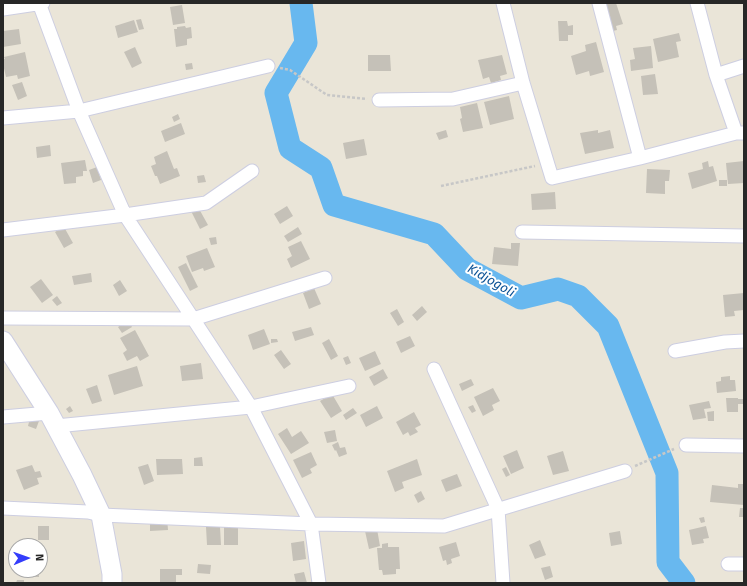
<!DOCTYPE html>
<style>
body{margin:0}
#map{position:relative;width:747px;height:586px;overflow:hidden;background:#eae5d8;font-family:"Fira Sans",sans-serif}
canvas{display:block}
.frame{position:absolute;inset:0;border:4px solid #272727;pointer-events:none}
.north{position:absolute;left:8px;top:538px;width:40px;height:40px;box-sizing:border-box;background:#fff;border:1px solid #a9a9a9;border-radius:50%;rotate:88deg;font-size:11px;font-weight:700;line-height:16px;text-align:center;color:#272727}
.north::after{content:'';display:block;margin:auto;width:14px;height:18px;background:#343dfb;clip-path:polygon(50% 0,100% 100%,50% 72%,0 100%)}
</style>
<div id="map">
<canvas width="747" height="586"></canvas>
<div class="frame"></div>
<div class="north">N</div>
</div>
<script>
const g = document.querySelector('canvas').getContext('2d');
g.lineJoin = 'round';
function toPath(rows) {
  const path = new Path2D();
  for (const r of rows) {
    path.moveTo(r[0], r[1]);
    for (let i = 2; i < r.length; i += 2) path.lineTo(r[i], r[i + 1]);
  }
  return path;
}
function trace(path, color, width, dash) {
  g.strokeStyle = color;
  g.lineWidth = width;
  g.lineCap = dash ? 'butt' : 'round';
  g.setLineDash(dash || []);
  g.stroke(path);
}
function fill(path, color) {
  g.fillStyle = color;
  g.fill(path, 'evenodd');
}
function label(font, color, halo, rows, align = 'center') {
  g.font = font + ' "Fira Sans",sans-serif';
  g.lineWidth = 4;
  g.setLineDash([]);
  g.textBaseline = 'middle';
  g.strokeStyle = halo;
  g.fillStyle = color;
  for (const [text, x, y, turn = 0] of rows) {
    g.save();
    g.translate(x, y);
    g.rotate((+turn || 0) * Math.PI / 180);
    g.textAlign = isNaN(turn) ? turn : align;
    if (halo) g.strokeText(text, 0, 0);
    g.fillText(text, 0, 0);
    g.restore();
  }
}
const river = toPath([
 [301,3,306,43,276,93,290,148,321,168,334,205,434,234,467,269,521,298,558,289,578,296,608,326,667,473,668,562,684,583]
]);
const building = toPath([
 [599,3,616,3,623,24,616,26,617,30,609,32],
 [182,5,185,23,173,25,170,7],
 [141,19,144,29,139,30,136,20],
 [134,20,138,32,118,38,115,26],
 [558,21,567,21,568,26,573,25,573,35,568,35,568,41,559,41],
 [185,26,186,28,191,27,192,38,187,39,187,45,176,47,174,29,177,29,177,27],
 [19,29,21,44,3,47,3,31],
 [679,33,681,41,676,42,679,57,658,62,653,39],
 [596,42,604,72,590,76,589,71,576,75,571,56,586,51,585,45],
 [651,46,653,68,631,71,630,60,635,59,633,48],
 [135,47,142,63,132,68,124,52],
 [25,52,30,76,18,79,17,75,6,77,3,64,3,59,5,59,4,57],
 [368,55,390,55,391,71,368,71],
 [502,55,507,74,500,76,501,80,491,83,489,77,483,79,478,60],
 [192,63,193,69,186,70,185,64],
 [655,74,658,94,643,95,641,76],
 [22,82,27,96,18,100,12,85],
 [509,96,514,119,490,125,484,102],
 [477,103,483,128,463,132,460,119,462,118,460,107],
 [178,114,180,119,174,122,172,117],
 [181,123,185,134,165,142,161,131],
 [446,130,448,137,439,140,436,133],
 [598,130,598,133,610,130,614,148,585,154,580,133],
 [364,139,367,155,346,159,343,143],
 [50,145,51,156,37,158,36,147],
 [167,151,174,169,177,168,180,176,160,184,157,176,155,176,151,166,156,164,154,157],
 [85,160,87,171,83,171,83,176,76,177,76,183,64,184,61,163],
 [708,161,709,167,713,166,717,181,692,189,688,173,703,169,702,163],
 [744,161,744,183,728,184,726,163],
 [97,167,101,180,93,183,89,170],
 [647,169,670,170,669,181,665,181,665,194,646,193],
 [204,175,206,182,198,183,197,176],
 [719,180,727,180,727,186,719,186],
 [555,192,556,209,532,210,531,194],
 [287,206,293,216,280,224,274,214],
 [198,207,208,225,200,229,191,211],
 [64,227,73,243,64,248,55,232],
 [298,227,302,234,288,242,284,236],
 [216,237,217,244,211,245,209,238],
 [301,241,310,259,291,268,287,259,292,256,288,247],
 [511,243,520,243,518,266,492,264,494,247,511,249],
 [207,248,215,267,204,271,203,268,192,272,186,256],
 [186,263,198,287,190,291,178,267],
 [91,273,92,282,74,285,72,276],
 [41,279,53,295,42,303,30,287],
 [120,280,127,291,119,296,113,285],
 [314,288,321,304,309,309,303,293],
 [744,293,744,310,734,311,735,316,725,317,723,295],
 [57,296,62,303,57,306,52,300],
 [422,306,427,312,417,321,412,315],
 [397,309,404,322,398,326,390,313],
 [128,320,132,327,122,333,118,327],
 [311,327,314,335,295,341,292,332],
 [264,329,270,344,253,350,248,335],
 [135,330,149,356,140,361,137,356,127,361,123,353,127,350,120,338],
 [410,336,415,346,401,353,396,342],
 [271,339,277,339,278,342,271,343],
 [329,339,338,356,331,360,322,343],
 [281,350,291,364,284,369,274,355],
 [375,351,381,364,365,371,359,358],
 [348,356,351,363,346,365,343,358],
 [201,363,203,379,182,381,180,366],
 [137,366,143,386,114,395,108,375],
 [383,369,388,378,374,386,369,377],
 [730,376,730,380,735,380,736,391,717,393,716,382,721,381,721,377],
 [471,379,474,385,462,391,459,384],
 [97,385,102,401,92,404,86,389],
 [493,388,500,401,492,405,494,410,483,416,474,397],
 [332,394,342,411,331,418,320,401],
 [726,398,738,398,738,399,744,399,744,404,738,404,738,412,727,412],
 [709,401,711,408,704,409,706,418,693,420,689,405],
 [473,405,476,411,472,413,468,407],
 [70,406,73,411,69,413,66,409],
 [377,406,383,418,366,427,360,415],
 [353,408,357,413,346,420,343,415],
 [714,411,714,421,708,421,707,412],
 [414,412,421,425,415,428,418,432,410,436,408,432,403,435,396,422],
 [30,418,39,421,36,429,28,426],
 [287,428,292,437,301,431,309,443,291,454,278,434],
 [335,430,337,441,327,443,324,432],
 [338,442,340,448,345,447,347,454,339,457,336,450,335,451,332,445],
 [517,450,524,468,511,474,503,456],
 [563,451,569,471,553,475,547,456],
 [311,452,317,465,310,469,312,473,302,478,293,460],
 [202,457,203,466,194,466,194,458],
 [156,459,182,459,183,474,157,475],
 [417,459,422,475,402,482,404,488,395,492,387,471],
 [148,464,154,481,144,485,138,467],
 [32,465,35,472,40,471,42,477,37,478,39,484,24,490,16,470],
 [506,467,510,475,506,477,502,469],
 [457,474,462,486,446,492,441,480],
 [738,484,744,484,744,505,710,502,712,485,738,488],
 [421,491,425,499,418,503,414,495],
 [740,508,744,508,744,517,739,517],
 [167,517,168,530,150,531,150,518],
 [704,517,705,522,701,523,699,518],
 [38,526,49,526,49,540,38,540],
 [706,526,709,538,703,539,704,543,692,545,689,530],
 [206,527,220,527,221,545,207,545],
 [224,527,238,527,238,545,224,545],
 [377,529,380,546,369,549,365,531],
 [620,531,622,544,611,546,609,533],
 [540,540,546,555,535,559,529,545],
 [304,541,306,559,293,561,291,543],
 [456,542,460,556,451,559,452,563,447,565,446,560,443,561,439,547],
 [388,543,388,547,399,547,400,569,396,569,396,574,383,575,382,570,379,570,377,548,382,548,382,544],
 [198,564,211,565,210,574,197,573],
 [550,566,553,577,545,580,541,568],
 [160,569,182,569,182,575,176,575,176,583,160,583],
 [25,570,39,570,39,577,24,577],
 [304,572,307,583,296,583,294,574],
 [17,580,24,580,24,583,16,583]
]);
const path = toPath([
 [280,68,290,70,327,95,367,99],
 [441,186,535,166],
 [635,466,674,449]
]);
const street = toPath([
 [39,3,79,111,125,215,251,407,311,524,319,583],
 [503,3,523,83,552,178,640,158,736,133],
 [599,3,640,158],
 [697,3,716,75,736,133,744,133],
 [3,9,43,3],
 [716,75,744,66],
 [379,100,453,99,523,83],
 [3,118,79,111,268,66],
 [3,230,125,215,206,203,252,171],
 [522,232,744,236],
 [3,318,193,319,325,278],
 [675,351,725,342,744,341],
 [434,369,498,509,503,583],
 [3,417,49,413],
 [56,426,251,407,349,386],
 [686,445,744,446],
 [3,508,88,512,101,515,311,524,444,526,625,471],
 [728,564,744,564]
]);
const secondary = toPath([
 [3,341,49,413,82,475,101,515,112,574,112,583]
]);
const waterNames = [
 ["Kidjogoli",491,281,30]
];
trace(river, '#68b8ef', 23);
fill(building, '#c5c1b8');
trace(street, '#cdcee1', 15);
trace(secondary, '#cdcee1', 21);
trace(path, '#c7c7c7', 2.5, [3, 2]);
trace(street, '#fff', 13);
trace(secondary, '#fff', 19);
label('italic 13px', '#0c5396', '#fff', waterNames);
</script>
